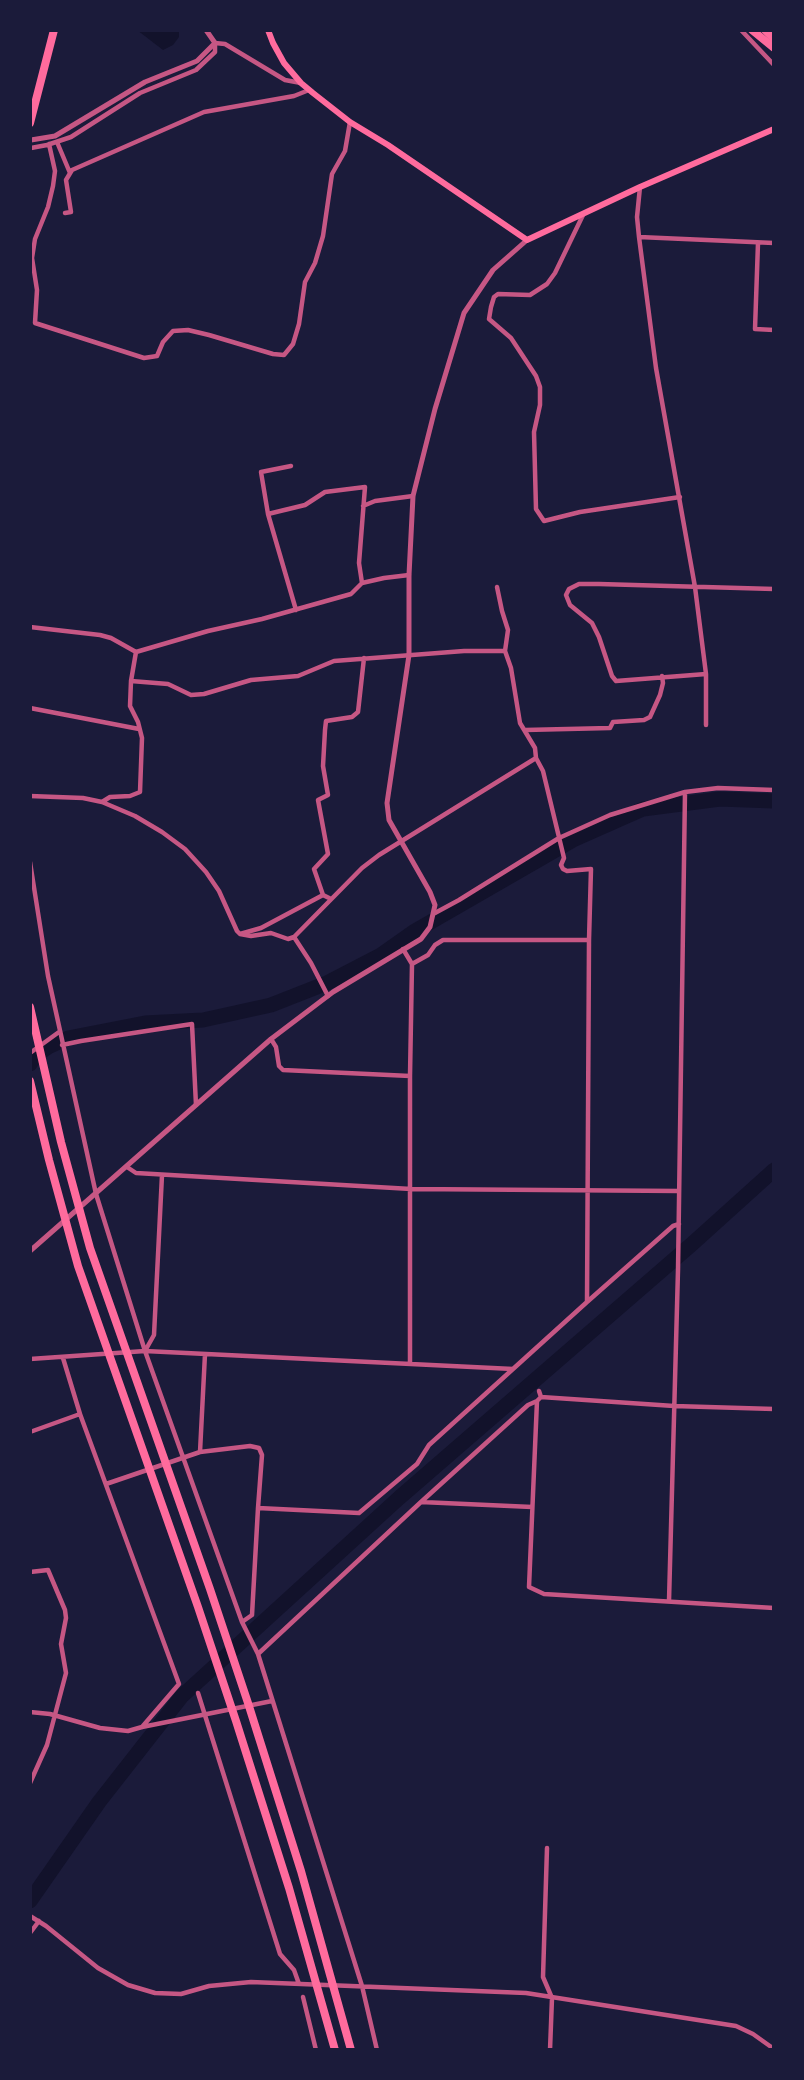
<!DOCTYPE html>
<style>
body{margin:0}
#map{position:relative;width:804px;height:2080px;overflow:hidden;background:#1b1b3a;font-family:"Archivo Narrow",sans-serif}
canvas{display:block}
.frame{position:absolute;inset:0;border:32px solid #1b1b3a;pointer-events:none}
</style>
<div id="map">
<canvas width="804" height="2080"></canvas>
<div class="frame"></div>
</div>
<script>
const g = document.querySelector('canvas').getContext('2d');
g.lineJoin = 'round';
function fill(path, color) {
  g.fillStyle = color;
  g.fill(path, 'evenodd');
}
function toPath(rows) {
  const path = new Path2D();
  for (const r of rows) {
    path.moveTo(r[0], r[1]);
    for (let i = 2; i < r.length; i += 2) path.lineTo(r[i], r[i + 1]);
  }
  return path;
}
function trace(path, color, width, dash) {
  g.strokeStyle = color;
  g.lineWidth = width;
  g.lineCap = dash ? 'butt' : 'round';
  g.setLineDash(dash || []);
  g.stroke(path);
}
const water = toPath([
 [137,30,179,30,179,37,173,45,163,50]
]);
const river = toPath([
 [30,1064,35,1056,48,1047,68,1038,145,1023,203,1020,271,1005,327,983,381,955,415,931,573,840,643,809,720,799,774,801],
 [30,1901,99,1802,182,1696,399,1498,692,1244,774,1170]
]);
const minor = toPath([
 [741,30,774,65],
 [57,142,70,173],
 [49,144,55,171,53,186,48,207,35,239,32,258,37,290,35,323,144,358,157,356,163,342,173,331,188,330,209,335,273,354,284,355,293,344,299,324,305,282,315,263,323,236,332,174,345,151,350,122],
 [31,148,47,145,71,137,140,93,196,70,215,52,215,43,225,44,285,80,301,83],
 [640,187,637,217,639,237,656,368,695,587,706,674,706,725],
 [65,213,71,212,66,180,72,170,204,112,294,96,309,90],
 [583,215,555,273,547,284,530,295,498,294,494,297,491,307,489,319,511,338,536,376,540,387,540,405,534,432,536,509,544,521,580,512,680,497],
 [639,237,774,243],
 [758,243,755,329,774,330],
 [291,466,261,472,268,514,296,610],
 [363,506,375,501,413,496],
 [268,514,305,505,325,492,365,487,359,563,362,583],
 [30,627,100,635,111,638,136,652],
 [136,652,208,631,262,619,351,594,362,583,384,578,409,575],
 [706,674,616,681,612,676,599,637,592,623,570,605,566,595,569,589,579,584,599,584,774,589],
 [131,681,168,684,191,695,204,694,251,680,298,676,334,661,464,651,505,651],
 [30,708,139,729],
 [525,730,610,728,613,722,644,720,650,717,660,695,663,683,662,676],
 [30,796,83,798,102,802,135,816,162,832,185,849,206,872,219,891,237,931,240,934,251,936,271,933,288,939,294,937],
 [102,802,110,797,130,796,140,792,142,738,138,722,130,706,131,681,136,652],
 [30,862,48,976,96,1194,145,1351,242,1622,258,1654,362,1986,377,2050],
 [331,899,323,895,314,869,328,854,318,800,328,795,323,766,325,730,326,721,352,717,358,712,364,658],
 [435,913,459,900,559,838,610,815,685,792,718,788,774,790],
 [240,934,261,928,323,895],
 [403,949,412,964,410,1076,410,1363],
 [412,964,428,955,435,945,443,940,589,940,591,869,567,871,563,869,561,865,564,858,543,771,536,758,535,748,520,723,511,668,505,651,508,630,502,611,497,587],
 [328,996,311,963,294,937,362,868,379,855,536,758],
 [271,1039,276,1047,279,1066,283,1070,410,1076],
 [62,1045,81,1041,192,1024,196,1105],
 [30,1053,59,1032],
 [127,1167,136,1173,411,1189,679,1191],
 [587,1302,589,940],
 [145,1351,154,1335,162,1175],
 [205,1354,200,1452,250,1446,259,1448,262,1455,258,1508],
 [63,1358,80,1414],
 [30,1359,145,1351,513,1369],
 [539,1391,541,1397,674,1406,774,1409],
 [537,1401,529,1587,544,1594,774,1608],
 [30,1432,80,1414,179,1684,142,1727],
 [106,1484,200,1452],
 [421,1502,532,1507],
 [30,1572,48,1570,65,1610,66,1618,61,1644,66,1673,47,1745,30,1783],
 [669,1601,678,1270,685,792],
 [242,1622,252,1615,258,1508,359,1513,417,1464,429,1445,587,1302,673,1226,679,1224],
 [258,1654,421,1502,528,1405,537,1401,541,1397],
 [198,1693,280,1954,294,1970,299,1984],
 [30,1712,50,1714,100,1728,128,1731,142,1727,272,1701],
 [547,1848,543,1977,552,1998,550,2050],
 [30,1916,46,1926,98,1968,128,1985,155,1993,181,1994,209,1986,251,1982,526,1993,736,2026,753,2034,774,2049],
 [30,1933,39,1921],
 [303,1997,316,2050]
]);
const tertiary = toPath([
 [31,140,55,136,145,82,197,61,215,43,206,30],
 [30,1251,271,1039,333,992,421,939,430,927,435,905,430,892,389,820,387,803,409,655,409,575,413,496,435,409,464,313,493,270,527,240]
]);
const secondary = toPath([
 [268,30,273,43,284,63,301,83,313,93,350,122,388,145,527,240,640,187,774,129]
]);
const trunk = toPath([
 [765,30,774,39]
]);
const motorway = toPath([
 [752,30,774,48],
 [30,123,54,30],
 [30,1007,61,1142,90,1248,210,1589,248,1703,301,1871,351,2050],
 [30,1081,49,1160,78,1266,198,1607,236,1721,289,1888,335,2050]
]);
fill(water, '#12122b');
trace(river, '#12122b', 15);
trace(minor, '#c65784', 4.5);
trace(tertiary, '#c65784', 5);
trace(secondary, '#ff6b9d', 6);
trace(trunk, '#ff6b9d', 8);
trace(motorway, '#ff6b9d', 8);
</script>
